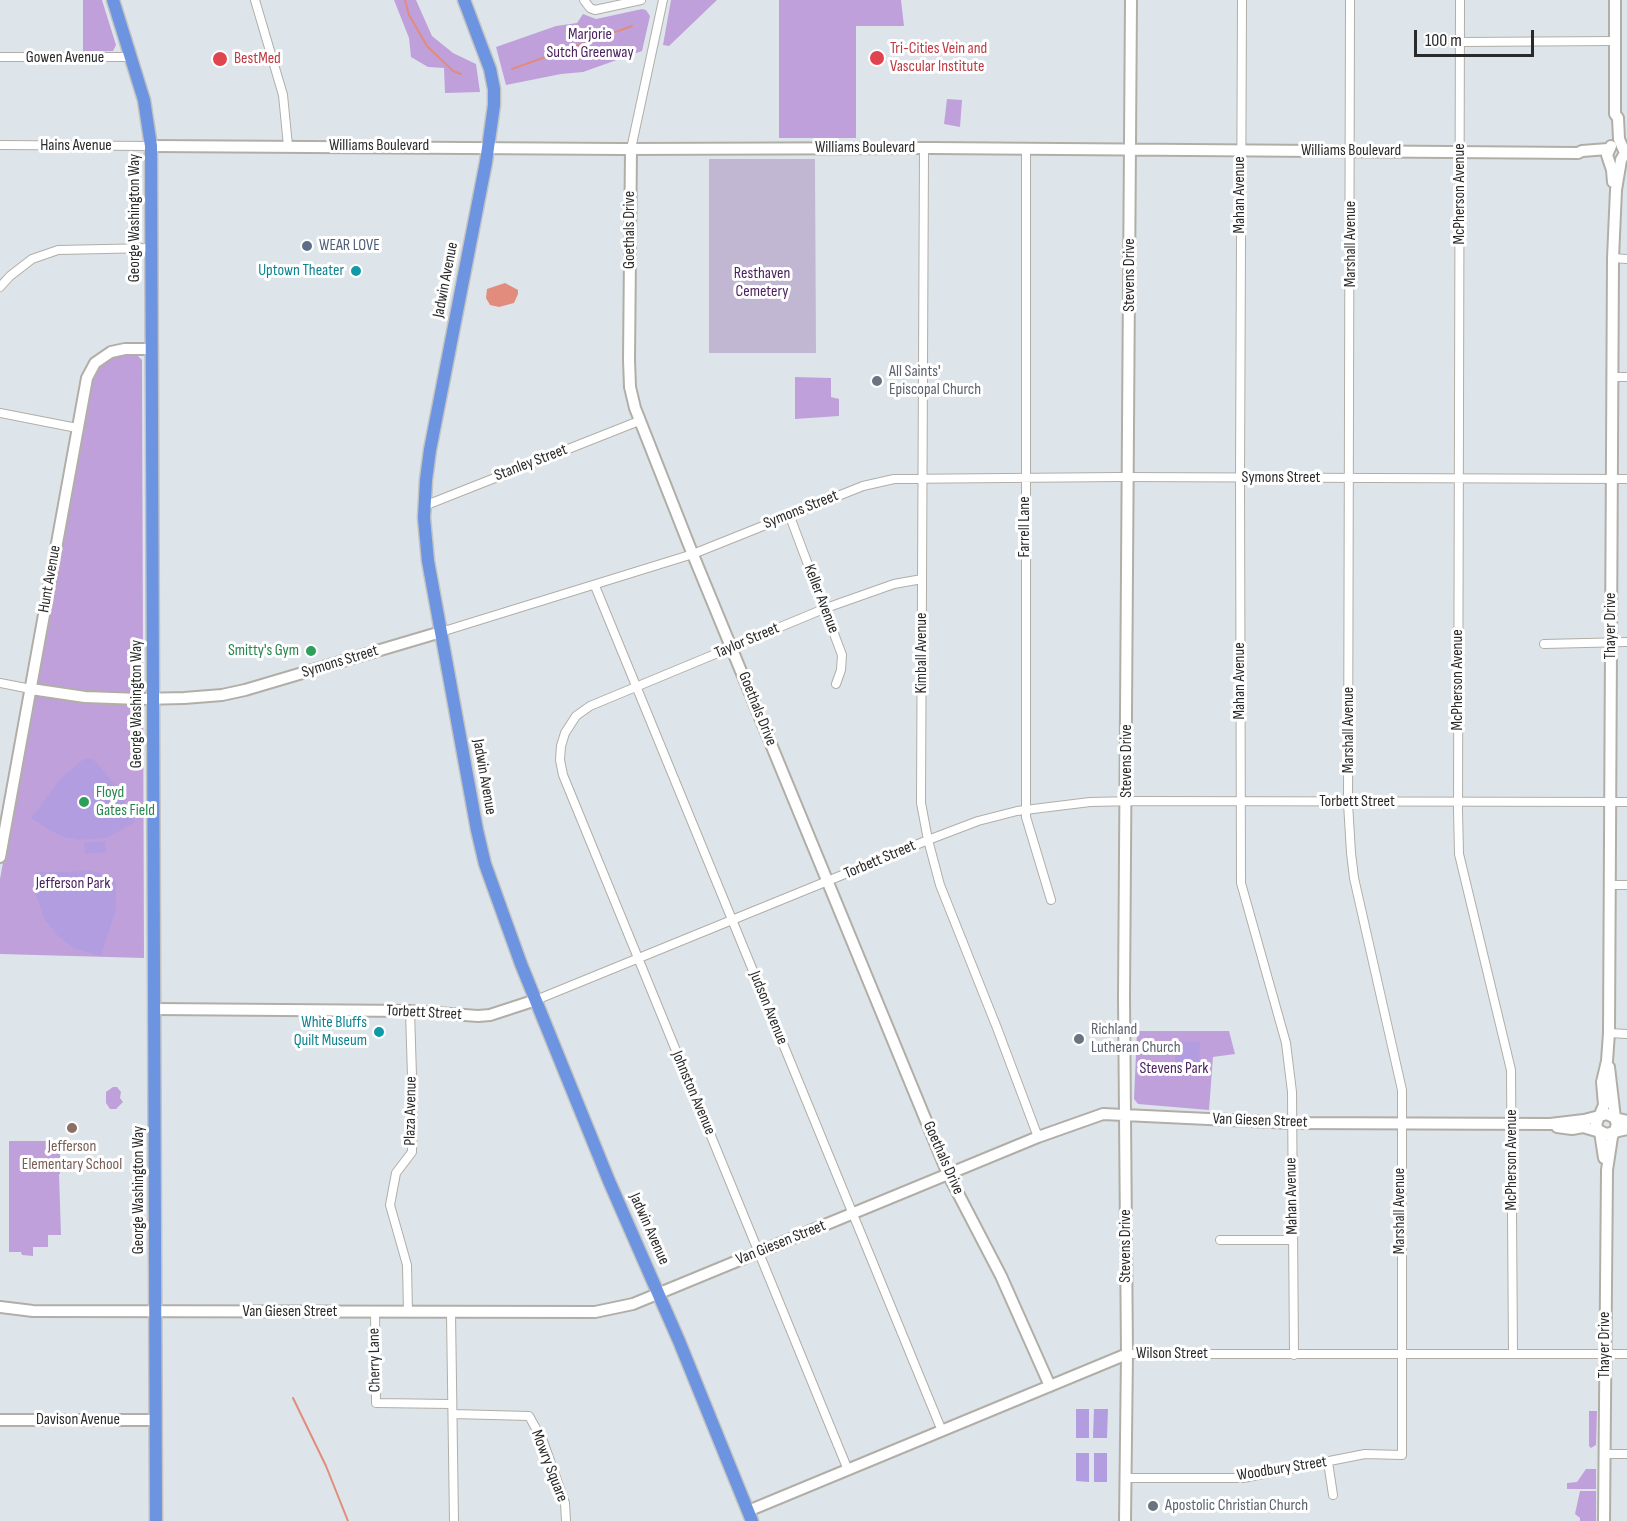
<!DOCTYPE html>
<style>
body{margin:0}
#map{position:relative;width:1627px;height:1521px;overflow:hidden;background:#dee5ea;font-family:"Sofia Sans Condensed",sans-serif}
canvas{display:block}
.scale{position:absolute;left:1414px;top:30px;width:120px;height:27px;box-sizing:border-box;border:3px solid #2a2a2a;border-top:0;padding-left:8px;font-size:18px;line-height:21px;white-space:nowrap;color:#2a2a2a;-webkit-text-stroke:4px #fff;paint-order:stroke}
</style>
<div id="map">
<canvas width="1627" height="1521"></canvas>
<div class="scale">100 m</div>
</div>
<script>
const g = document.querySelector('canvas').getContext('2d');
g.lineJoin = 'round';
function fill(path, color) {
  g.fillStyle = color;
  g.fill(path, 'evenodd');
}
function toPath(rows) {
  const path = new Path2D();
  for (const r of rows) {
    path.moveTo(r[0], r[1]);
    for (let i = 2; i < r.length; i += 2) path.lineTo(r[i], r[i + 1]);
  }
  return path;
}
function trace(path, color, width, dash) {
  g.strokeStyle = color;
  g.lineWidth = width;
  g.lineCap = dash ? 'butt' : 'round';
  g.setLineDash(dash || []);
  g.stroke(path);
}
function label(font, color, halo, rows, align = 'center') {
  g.font = font + ' "Sofia Sans Condensed",sans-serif';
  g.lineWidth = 6;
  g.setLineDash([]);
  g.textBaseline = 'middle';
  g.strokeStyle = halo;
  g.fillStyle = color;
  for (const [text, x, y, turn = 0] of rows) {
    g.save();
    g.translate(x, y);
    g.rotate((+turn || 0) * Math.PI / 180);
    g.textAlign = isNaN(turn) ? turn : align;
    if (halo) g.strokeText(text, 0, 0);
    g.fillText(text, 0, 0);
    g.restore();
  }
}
const green = toPath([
 [83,0,102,0,116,45,113,51,83,52],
 [394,0,416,0,432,36,453,53,476,64,480,92,445,93,444,68,428,67,411,57,409,38],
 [671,0,717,0,669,46,663,45],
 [779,0,901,0,904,26,856,26,856,138,779,138],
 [642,9,646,10,650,16,642,51,583,72,561,74,506,85,496,47,556,26,577,23,583,14,596,19],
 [947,99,962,100,960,127,944,124],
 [120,355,137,355,142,360,144,958,0,954,0,879,91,381,102,364],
 [795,377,831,378,831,397,839,399,839,416,795,419],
 [1137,1031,1229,1031,1235,1054,1213,1057,1209,1110,1138,1104,1134,1099],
 [113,1087,117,1087,121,1092,120,1098,123,1102,116,1109,110,1109,106,1103,106,1092],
 [9,1141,68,1141,69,1151,60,1151,60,1174,59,1174,61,1235,48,1235,48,1247,33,1247,33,1256,22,1255,21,1252,9,1252],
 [1589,1411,1597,1411,1596,1445,1591,1448,1589,1446],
 [1586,1469,1596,1469,1596,1489,1567,1489,1567,1483,1577,1482],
 [1580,1491,1596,1491,1596,1521,1580,1521,1580,1518,1575,1514]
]);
const cemetery = toPath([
 [709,159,815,159,816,353,709,353]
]);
const pitch = toPath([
 [84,759,93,759,116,785,135,822,107,838,78,840,64,837,51,831,31,818,61,778],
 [105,841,106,852,85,854,84,843],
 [86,870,109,875,116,883,116,909,101,956,76,949,59,937,44,919,36,895,36,872,71,872],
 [1175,1041,1200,1042,1199,1065,1175,1064],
 [1076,1409,1089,1409,1089,1438,1076,1438],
 [1094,1409,1108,1409,1107,1438,1093,1438],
 [1076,1453,1089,1453,1089,1482,1076,1481],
 [1094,1453,1107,1453,1107,1482,1094,1482]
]);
const water = toPath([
 [505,283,518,290,518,294,514,303,499,307,490,305,486,298,487,289]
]);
const stream = toPath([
 [405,0,409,15,427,46,453,71,461,74],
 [512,69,632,26],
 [293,1398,326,1466,348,1521]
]);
const street = toPath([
 [255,0,283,95,288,146],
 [584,0,590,8,595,10,641,0],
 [1242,0,1240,478,1241,883,1286,1043,1292,1092,1294,1355],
 [1460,0,1458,810,1459,854,1511,1070,1513,1354],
 [1459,42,1615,41],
 [0,57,130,57],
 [0,145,151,146],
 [924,148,921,803,928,840,940,885,997,1028,1038,1137],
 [631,149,663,0],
 [1026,149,1026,817,1051,900],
 [1613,258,1627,259],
 [0,287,10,276,32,259,58,250,152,248],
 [1613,377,1627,377],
 [0,413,77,428],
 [424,506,639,421],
 [789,514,842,655,841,670,836,684],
 [595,586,942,1431],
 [441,632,693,554,863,486,894,479,1121,477,1627,479],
 [1544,644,1627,642],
 [0,683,31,689],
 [1609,885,1627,885],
 [536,1000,928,840,978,821,1017,811,1090,802,1137,801,1627,802],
 [1609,1033,1627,1034],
 [1220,1240,1293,1240],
 [375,1312,376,1403,452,1404],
 [408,1312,407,1265,390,1205,396,1173,412,1152,413,1109,410,1011],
 [451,1313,454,1521],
 [1127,1354,1627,1354],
 [453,1414,529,1416,543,1441,565,1503,566,1521],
 [1605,1454,1627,1454],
 [1328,1462,1333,1495],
 [848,1470,563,775,560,760,561,746,565,733,576,716,590,706,826,608,894,584,922,579],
 [1126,1478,1243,1478,1365,1454,1402,1455,1402,1090,1354,878,1351,853,1348,803,1350,0]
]);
const secondary = toPath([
 [1615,0,1615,114,1618,118,1619,139,1625,153,1621,160,1616,190,1613,258,1609,1033,1607,1061,1602,1082,1604,1105,1596,1124,1598,1130,1606,1134,1627,1129],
 [151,146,622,149,931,148,1578,153,1582,151,1608,149],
 [1611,146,1607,155,1612,170,1613,182],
 [631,149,629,360,630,387,635,408,689,545,948,1174,1001,1276,1050,1386],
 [31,689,85,697,140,699,184,698,222,695,245,690,441,632],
 [0,857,87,378,95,363,111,352,125,349,152,349],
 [155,1009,410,1011,478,1016,490,1015,536,1000],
 [1609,1067,1615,1118,1627,1121],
 [1557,1127,1572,1129,1583,1127,1600,1132,1604,1158],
 [0,1307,33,1311,595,1312,633,1304,1038,1137,1103,1114,1292,1123,1550,1124,1584,1120,1607,1114,1615,1118,1617,1125,1612,1137,1607,1170,1604,1521],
 [0,1420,156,1420],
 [748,1511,1127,1354],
 [1125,1521,1127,1354,1124,997,1131,0]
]);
const primary = toPath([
 [113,0,144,100,151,146,156,1521],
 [464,0,490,69,494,89,494,105,486,162,430,450,426,480,424,518,428,561,477,830,485,864,521,964,609,1181,679,1341,752,1521]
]);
const markers = [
 [877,58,8,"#e0444e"],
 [220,59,8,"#e0444e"],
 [307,246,6,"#5c6f8a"],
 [356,271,6,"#0f9aa8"],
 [877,381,6,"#6b7280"],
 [311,651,6,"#2e9e5b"],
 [84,802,6,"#2e9e5b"],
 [379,1032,6,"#0f9aa8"],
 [1079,1039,6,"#6b7280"],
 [72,1128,6,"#8d6e63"],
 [1153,1506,6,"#6b7280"]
];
const parkNames = [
 ["Marjorie",590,35],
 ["Sutch Greenway",590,53],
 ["Resthaven",762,274],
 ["Cemetery",762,292],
 ["Jefferson Park",73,884],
 ["Stevens Park",1174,1069]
];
const healthNames = [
 ["Tri-Cities Vein and",890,49],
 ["Vascular Institute",890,67],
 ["BestMed",234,59]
];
const streetNames = [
 ["Gowen Avenue",65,58],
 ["Hains Avenue",76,146],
 ["Williams Boulevard",379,146],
 ["Williams Boulevard",865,148],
 ["Williams Boulevard",1351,151],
 ["McPherson Avenue",1460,194,-90],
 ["Mahan Avenue",1240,195,-90],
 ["George Washington Way",135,218,-90],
 ["Goethals Drive",630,230,-90],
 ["Marshall Avenue",1351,244,-90],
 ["Stevens Drive",1130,275,-90],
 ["Jadwin Avenue",446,280,-79],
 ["Stanley Street",531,463,-21],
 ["Symons Street",1281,478],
 ["Symons Street",801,510,-22],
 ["Farrell Lane",1025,527,-90],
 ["Hunt Avenue",50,579,-80],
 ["Keller Avenue",821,599,69],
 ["Thayer Drive",1611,626,-90],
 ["Taylor Street",747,641,-23],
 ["Kimball Avenue",922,653,-90],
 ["Symons Street",340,662,-17],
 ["McPherson Avenue",1458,680,-90],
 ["Mahan Avenue",1240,681,-90],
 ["George Washington Way",137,704,-90],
 ["Goethals Drive",757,709,68],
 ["Marshall Avenue",1349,730,-90],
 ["Stevens Drive",1127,761,-90],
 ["Jadwin Avenue",484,777,80],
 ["Torbett Street",1357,802],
 ["Torbett Street",880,860,-23],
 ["Judson Avenue",768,1008,68],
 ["Torbett Street",424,1013,3],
 ["Johnston Avenue",693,1093,67],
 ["Plaza Avenue",411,1111,-89],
 ["Van Giesen Street",1260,1121,2],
 ["Goethals Drive",943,1158,66],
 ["McPherson Avenue",1512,1160,-90],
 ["George Washington Way",139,1190,-90],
 ["Mahan Avenue",1292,1196,-91],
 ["Marshall Avenue",1400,1211,-90],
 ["Jadwin Avenue",649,1229,66],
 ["Van Giesen Street",781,1243,-22],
 ["Stevens Drive",1126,1246,-90],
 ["Van Giesen Street",290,1312],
 ["Thayer Drive",1605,1345,-90],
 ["Wilson Street",1172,1354],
 ["Cherry Lane",375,1360,-91],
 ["Davison Avenue",78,1420],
 ["Mowry Square",549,1466,69],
 ["Woodbury Street",1282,1469,-9]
];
const serviceNames = [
 ["WEAR LOVE",319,246]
];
const cultureNames = [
 ["Uptown Theater",344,271],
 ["White Bluffs",367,1023],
 ["Quilt Museum",367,1041]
];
const worshipNames = [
 ["All Saints'",889,372],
 ["Episcopal Church",889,390],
 ["Richland",1091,1030],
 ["Lutheran Church",1091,1048],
 ["Apostolic Christian Church",1165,1506]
];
const leisureNames = [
 ["Smitty's Gym",299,651],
 ["Floyd",96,793,"left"],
 ["Gates Field",96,811,"left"]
];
const educationNames = [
 ["Jefferson",72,1147],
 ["Elementary School",72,1165]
];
fill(green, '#c0a0db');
fill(cemetery, '#c2b7d2');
fill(pitch, '#b29de1');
fill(water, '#e18c7c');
trace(stream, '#e18c7c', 2);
trace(street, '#b1aea7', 10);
trace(secondary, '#b1aea7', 14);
trace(primary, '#c3c3c3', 15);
trace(street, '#fff', 8);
trace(secondary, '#fff', 10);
trace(primary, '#6c94e1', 12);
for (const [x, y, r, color] of markers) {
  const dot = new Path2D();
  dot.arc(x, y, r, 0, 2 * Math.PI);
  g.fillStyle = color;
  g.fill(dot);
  trace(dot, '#fff', 2);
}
label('16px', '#4c225f', '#fff', parkNames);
label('16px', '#be3a42', '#fff', healthNames, 'left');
label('16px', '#2a2a2a', '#fff', streetNames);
label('16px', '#4e5e75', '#fff', serviceNames, 'left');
label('16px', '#0d838f', '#fff', cultureNames, 'right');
label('16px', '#5b616d', '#fff', worshipNames, 'left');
label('16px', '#27864d', '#fff', leisureNames, 'right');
label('16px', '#785e54', '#fff', educationNames);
</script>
